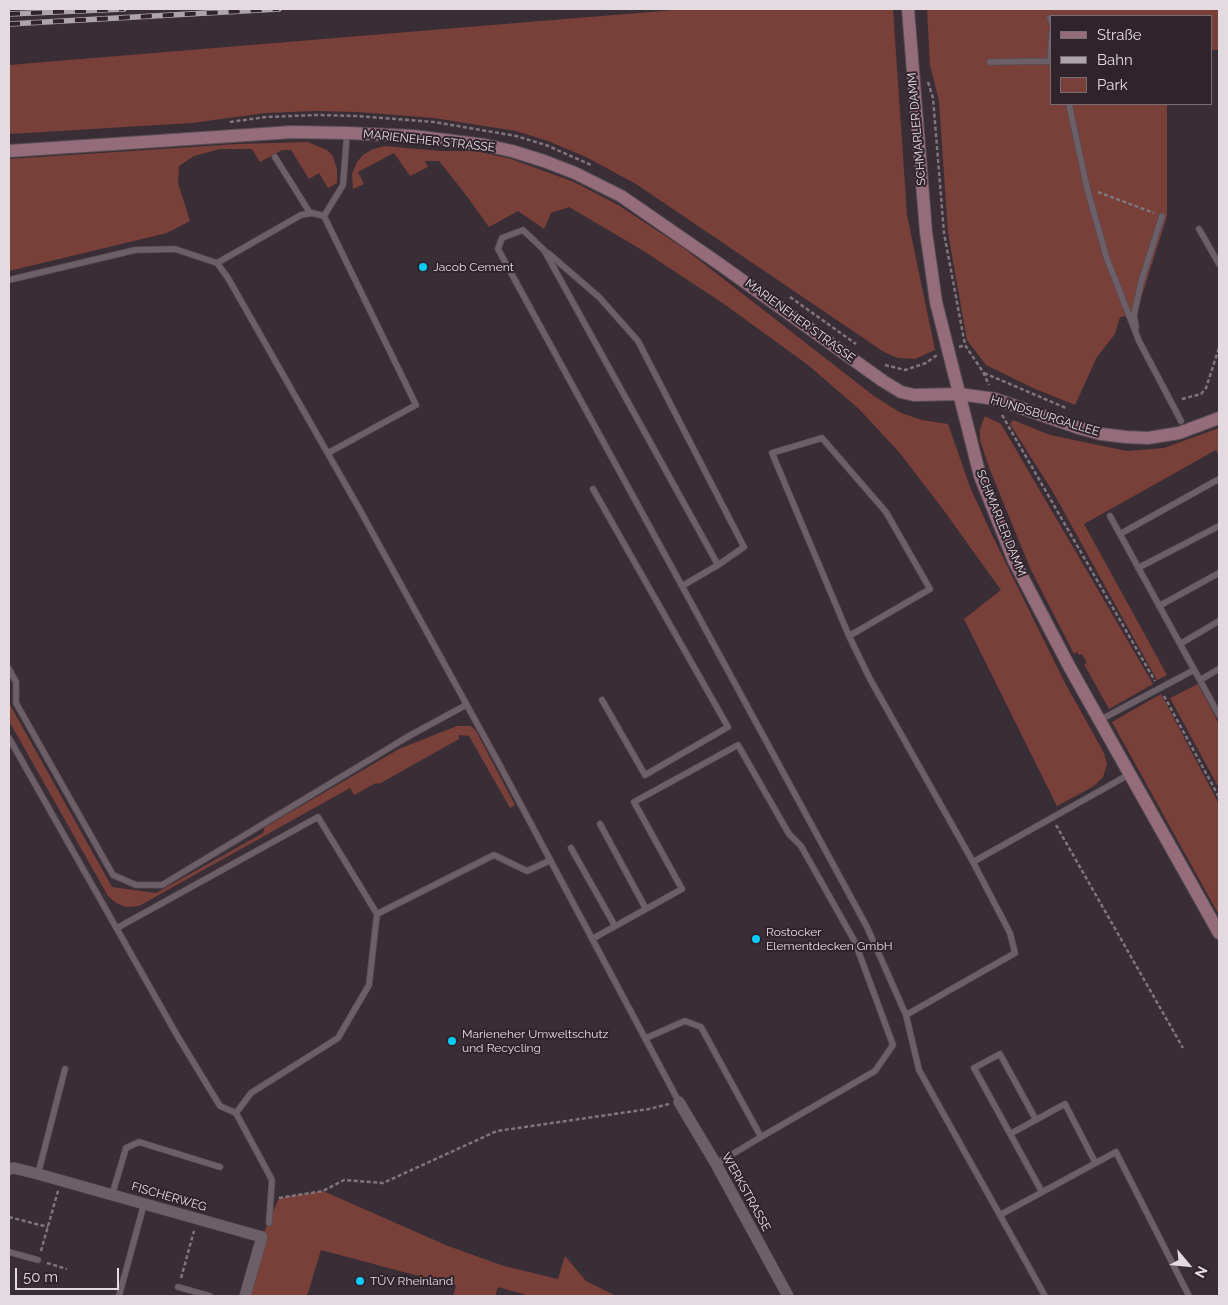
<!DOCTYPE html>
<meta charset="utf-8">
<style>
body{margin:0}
#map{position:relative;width:1228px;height:1305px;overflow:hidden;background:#3a2e36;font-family:Raleway,sans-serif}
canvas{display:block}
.frame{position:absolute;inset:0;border:10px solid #e3dbe0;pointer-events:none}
.legend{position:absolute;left:1050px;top:15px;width:162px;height:90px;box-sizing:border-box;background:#30242c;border:1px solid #786d74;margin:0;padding:6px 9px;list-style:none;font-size:15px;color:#e3dbe0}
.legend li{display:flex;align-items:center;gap:10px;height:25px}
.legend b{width:25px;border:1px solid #786d74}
.north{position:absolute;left:1163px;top:1240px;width:50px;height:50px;-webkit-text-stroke:4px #30242c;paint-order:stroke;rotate:118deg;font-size:14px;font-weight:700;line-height:20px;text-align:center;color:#e3dbe0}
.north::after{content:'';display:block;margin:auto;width:18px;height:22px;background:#e3dbe0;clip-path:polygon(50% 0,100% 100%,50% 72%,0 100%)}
.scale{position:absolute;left:15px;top:1268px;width:104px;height:22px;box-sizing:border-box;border:2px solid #e3dbe0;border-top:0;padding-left:6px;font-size:15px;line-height:18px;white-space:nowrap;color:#e3dbe0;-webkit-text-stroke:4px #30242c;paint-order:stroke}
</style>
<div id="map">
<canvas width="1228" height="1305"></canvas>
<div class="frame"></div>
<ul class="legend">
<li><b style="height:6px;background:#956c7a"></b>Straße</li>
<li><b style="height:6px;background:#aea5ab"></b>Bahn</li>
<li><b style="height:14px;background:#793f39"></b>Park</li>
</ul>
<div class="north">N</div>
<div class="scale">50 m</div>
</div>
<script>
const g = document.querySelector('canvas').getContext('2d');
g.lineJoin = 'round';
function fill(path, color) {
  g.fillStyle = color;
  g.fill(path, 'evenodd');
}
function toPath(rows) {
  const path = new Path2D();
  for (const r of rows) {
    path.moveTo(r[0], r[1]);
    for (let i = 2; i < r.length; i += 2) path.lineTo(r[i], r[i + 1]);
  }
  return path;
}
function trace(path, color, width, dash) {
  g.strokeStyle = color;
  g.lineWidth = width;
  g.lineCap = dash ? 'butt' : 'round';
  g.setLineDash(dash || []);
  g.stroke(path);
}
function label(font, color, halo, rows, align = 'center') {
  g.font = font + ' Raleway,sans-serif';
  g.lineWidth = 4;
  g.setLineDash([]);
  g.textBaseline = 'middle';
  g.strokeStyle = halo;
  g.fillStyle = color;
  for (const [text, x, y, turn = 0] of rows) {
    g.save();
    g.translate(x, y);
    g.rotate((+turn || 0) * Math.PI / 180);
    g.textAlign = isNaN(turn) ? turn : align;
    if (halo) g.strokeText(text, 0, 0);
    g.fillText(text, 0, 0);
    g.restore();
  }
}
const green = toPath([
 [686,9,893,9,907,215,935,350,915,359,898,358,884,352,636,184,586,157,548,141,516,131,434,118,358,112,315,111,265,113,192,123,9,134,9,65],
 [927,9,1219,9,1219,50,1212,50,1212,16,1052,16,1052,104,1167,104,1167,216,1136,314,1120,317,1115,334,1097,357,1075,405,1033,388,986,365,967,340,948,233,939,101,930,65],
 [308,142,327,150,333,156,337,169,337,183,328,188,319,173,309,179,291,150,282,150,260,162,252,149,220,149,194,156,179,166,178,183,190,221,167,233,9,271,9,159,238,144],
 [385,146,440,151,476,151,511,159,574,182,618,205,685,249,874,396,901,413,922,420,948,424,970,487,991,533,1064,681,1104,753,1107,764,1103,777,1094,786,1057,806,964,619,1001,590,942,508,899,452,859,409,808,365,724,304,642,250,569,207,551,213,544,229,518,211,489,227,466,195,439,161,425,161,428,167,410,176,394,153,358,172,364,184,353,189,352,174,357,162,363,155,373,149],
 [985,416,1001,424,1153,684,1109,709,1084,664,1087,663,1082,654,1079,655,1077,652,1074,654,1031,570,990,470,980,440,980,429],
 [1013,420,1050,435,1127,451,1164,448,1219,428,1219,456,1216,450,1084,524,1167,675,1157,680,1053,492,1010,424],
 [1198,684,1219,724,1219,788,1170,698],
 [1161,694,1219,804,1219,915,1112,722],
 [9,703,112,887,156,893,263,833,265,827,399,749,457,726,471,726,476,731,515,805,510,808,469,736,459,735,459,739,379,784,376,783,354,795,350,788,139,906,126,907,116,903,108,896,9,721],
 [323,1191,448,1246,504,1266,558,1279,565,1256,586,1281,616,1296,530,1296,498,1287,495,1296,453,1296,456,1286,321,1250,307,1296,245,1296,262,1237,279,1198]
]);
const path = toPath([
 [928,82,933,98,944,233,965,345,983,372,989,385],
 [230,122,266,117,316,115,357,116,434,122,516,136,546,145,591,165],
 [1098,192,1154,213],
 [790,297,856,344],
 [959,347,965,345],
 [885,365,905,370,926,363,937,355],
 [984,373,1066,408],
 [1182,399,1201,394,1206,388,1219,348],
 [1002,415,1155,681],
 [1164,696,1219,797],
 [1056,825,1183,1048],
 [279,1198,323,1191,344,1180,383,1183,497,1131,649,1109,669,1104],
 [9,1217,48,1227],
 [41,1251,58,1191],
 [47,1263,67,1269],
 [181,1278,194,1231]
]);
const lane = toPath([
 [1050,18,1052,23],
 [1050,61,1052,32],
 [990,62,1050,61,1052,63],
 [1069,104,1087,188,1106,256,1139,341,1181,421],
 [275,157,310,213],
 [324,216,343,185,347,133],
 [1199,229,1219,264],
 [548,253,599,297,638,341,744,547,718,565],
 [217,263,301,215,312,213,324,216,416,405,328,453],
 [9,280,135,250,175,249,217,263,228,278,360,510,497,760,679,1102],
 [1136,327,1134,315,1141,282,1162,216],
 [593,489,728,727,645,775,602,700],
 [1110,516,1219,715],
 [1120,534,1219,479],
 [1138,568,1219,526],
 [682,586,718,565,544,250,523,230,502,238,498,249,682,586,867,927,906,1015,919,1070,1045,1296],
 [1159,606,1219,573],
 [849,636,930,589,886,512,822,438,772,453,849,636,870,679,973,862],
 [1180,644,1219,621],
 [9,669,16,682,16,703,113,875,136,885,162,885,409,736,466,705],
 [1200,680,1219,669],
 [1100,720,1194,670],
 [9,738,178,1037,220,1106,236,1113],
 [600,824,646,909],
 [571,848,615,926],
 [117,928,318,817,377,914],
 [592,939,682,889,634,802,738,745,789,834,801,846,855,942,893,1045,875,1071,761,1137],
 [906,1015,1015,953,1010,933,973,862,1130,774],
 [646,1038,685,1021,701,1027,761,1137,716,1164],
 [1036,1120,1000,1054,974,1068,1042,1192],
 [1010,1134,1065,1104,1095,1162],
 [38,1174,65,1069],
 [112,1195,126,1148,139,1142,220,1167],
 [1000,1215,1116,1152,1189,1296],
 [269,1223,272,1180,236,1113,251,1093,338,1038,369,985,377,914,494,855,527,871,549,861],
 [9,1252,38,1260],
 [178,1287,210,1296],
 [119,1296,144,1204]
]);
const street = toPath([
 [679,1102,716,1164,788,1296],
 [9,1169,14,1168,38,1174,262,1237,245,1296]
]);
const secondary = toPath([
 [908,9,926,232,936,302,980,476,1014,561,1069,666,1219,933],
 [9,151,292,132,347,133,413,136,485,145,512,151,544,161,575,173,621,196,718,263,883,381,901,392,914,395,959,394,995,399,1079,428,1101,434,1126,437,1148,438,1179,433,1219,418]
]);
const rail = toPath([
 [9,14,124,9],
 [9,24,279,9]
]);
const markers = [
 [423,267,5,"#07cbf9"],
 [756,939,5,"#07cbf9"],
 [452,1041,5,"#07cbf9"],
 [360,1281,5,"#07cbf9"]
];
const streetNames = [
 ["SCHMARLER DAMM",917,129,-95],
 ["MARIENEHER STRASSE",429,141,6],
 ["MARIENEHER STRASSE",800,321,36],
 ["HUNDSBURGALLEE",1045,416,17],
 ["SCHMARLER DAMM",1001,523,68],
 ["WERKSTRASSE",746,1192,61],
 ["FISCHERWEG",169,1197,16]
];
const poiNames = [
 ["Jacob Cement",433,267],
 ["Rostocker",766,932],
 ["Elementdecken GmbH",766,946],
 ["Marieneher Umweltschutz",462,1034],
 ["und Recycling",462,1048],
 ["TÜV Rheinland",370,1281]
];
fill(green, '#793f39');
trace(lane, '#574d54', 7);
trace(street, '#574d54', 12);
trace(secondary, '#574d54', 14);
trace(path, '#7f757c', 2.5, [4, 2.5]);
trace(lane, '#6c5f67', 5.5);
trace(street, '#6c5f67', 11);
trace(secondary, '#956c7a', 12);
trace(rail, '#aea5ab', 5.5);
trace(rail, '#30242c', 4, [11]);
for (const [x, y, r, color] of markers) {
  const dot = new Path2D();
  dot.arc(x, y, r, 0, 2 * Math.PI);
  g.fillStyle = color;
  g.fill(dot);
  trace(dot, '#30242c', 2);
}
label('12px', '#e3dbe0', '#30242c', streetNames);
label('12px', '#e3dbe0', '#30242c', poiNames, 'left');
</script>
